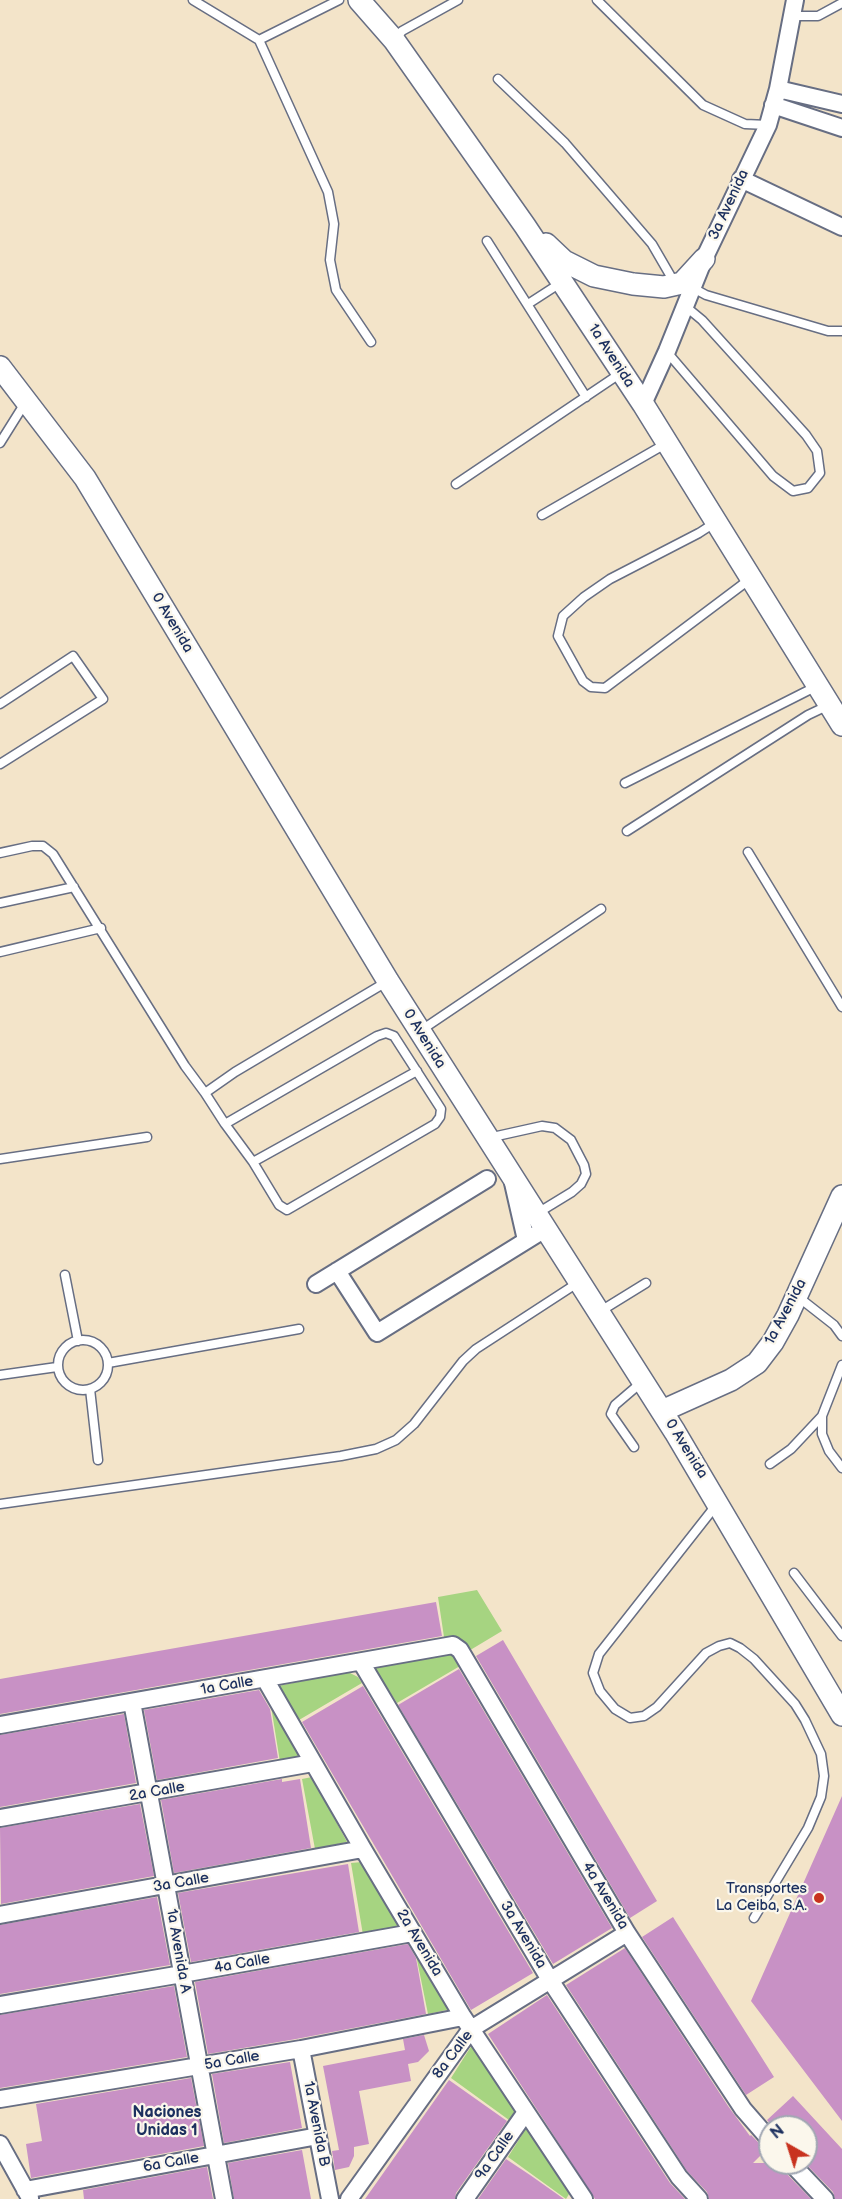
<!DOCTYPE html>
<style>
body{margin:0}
#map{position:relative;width:842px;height:2199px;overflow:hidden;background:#f3e4c9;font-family:"Balsamiq Sans",sans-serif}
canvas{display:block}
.north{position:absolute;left:758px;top:2115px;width:60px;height:60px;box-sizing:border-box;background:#fbf7ec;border:2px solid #a1a7b3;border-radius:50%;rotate:321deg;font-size:16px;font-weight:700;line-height:24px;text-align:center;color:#1b2f5e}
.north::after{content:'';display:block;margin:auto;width:21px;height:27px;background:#c8321e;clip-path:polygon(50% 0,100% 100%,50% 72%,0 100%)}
</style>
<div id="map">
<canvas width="842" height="2199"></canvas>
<div class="north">N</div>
</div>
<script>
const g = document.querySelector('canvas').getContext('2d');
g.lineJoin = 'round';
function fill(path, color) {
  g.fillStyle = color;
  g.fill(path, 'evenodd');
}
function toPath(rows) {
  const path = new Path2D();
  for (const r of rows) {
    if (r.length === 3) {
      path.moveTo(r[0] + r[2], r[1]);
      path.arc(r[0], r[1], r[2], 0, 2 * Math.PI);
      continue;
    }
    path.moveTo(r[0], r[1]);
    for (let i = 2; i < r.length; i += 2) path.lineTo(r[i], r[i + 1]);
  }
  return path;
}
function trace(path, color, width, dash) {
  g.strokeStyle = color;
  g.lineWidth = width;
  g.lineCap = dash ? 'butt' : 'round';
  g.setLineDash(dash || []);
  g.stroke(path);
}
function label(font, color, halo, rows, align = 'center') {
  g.font = font + ' "Balsamiq Sans",sans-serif';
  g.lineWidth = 4.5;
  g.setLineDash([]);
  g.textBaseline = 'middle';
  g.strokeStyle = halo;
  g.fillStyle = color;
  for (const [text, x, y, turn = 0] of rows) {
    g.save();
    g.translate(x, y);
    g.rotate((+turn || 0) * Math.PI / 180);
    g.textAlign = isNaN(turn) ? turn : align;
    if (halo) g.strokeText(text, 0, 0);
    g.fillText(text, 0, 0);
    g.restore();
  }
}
const green = toPath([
 [477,1590,502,1631,467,1652,454,1638,444,1637,438,1597],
 [449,1653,453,1655,460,1666,397,1703,374,1667],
 [348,1672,358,1677,362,1683,299,1720,278,1686],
 [270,1700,302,1757,280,1762],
 [312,1777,347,1842,315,1849,302,1779],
 [362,1862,400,1927,363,1935,351,1863],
 [415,1950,451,2009,428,2014],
 [472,2045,515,2111,509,2120,451,2078],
 [527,2127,571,2191,566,2199,508,2157]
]);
const building = toPath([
 [436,1602,442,1636,0,1714,0,1679],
 [503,1640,657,1901,630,1918,476,1656],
 [459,1669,612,1928,553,1964,398,1705],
 [363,1686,533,1973,471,2010,302,1722],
 [259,1690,270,1709,278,1758,157,1780,144,1710],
 [124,1714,136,1783,0,1807,0,1735],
 [282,1779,282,1782,300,1779,311,1848,174,1873,161,1800],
 [842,1796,842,2121,751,2001],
 [140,1804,154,1876,1,1904,0,1828],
 [348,1864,359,1932,191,1962,178,1893],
 [157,1897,170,1965,0,1994,0,1925],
 [673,1917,774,2077,746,2095,642,1937],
 [408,1944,416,1958,426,2014,296,2039,208,2054,195,1982],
 [625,1948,728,2106,750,2136,751,2135,766,2150,753,2163,781,2163,783,2170,811,2199,709,2199,707,2192,687,2171,566,1985],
 [174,1986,187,2057,0,2088,0,2015],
 [547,1995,670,2183,685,2199,595,2199,488,2034],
 [424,2035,429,2051,418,2062,408,2064,411,2081,359,2091,369,2144,354,2147,354,2156,349,2167,335,2170,332,2151,339,2150,323,2066,405,2050,403,2039],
 [290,2062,302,2128,224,2143,212,2074],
 [191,2078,204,2146,31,2178,26,2144,42,2141,36,2104],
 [449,2080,507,2121,456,2193,455,2199,365,2199],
 [793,2096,842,2149,842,2199,835,2199,833,2192,805,2163,806,2127,773,2127,767,2120],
 [302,2150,311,2199,234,2199,228,2163],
 [506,2159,530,2175,564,2199,478,2199],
 [207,2167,213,2199,84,2199,83,2190]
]);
const service = toPath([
 [193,0,259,40,339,0],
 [597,0,703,105,745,124,768,125],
 [793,16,818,16,842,3],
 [395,39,402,31,458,0],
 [259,40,328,192,334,224,330,260,336,290,371,342],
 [498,79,565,143,652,244,670,275,671,285],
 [487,241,586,397],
 [693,288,706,295,828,331,842,331],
 [528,304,562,282],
 [667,352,773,476,793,491,808,488,820,473,817,451,806,435,702,320,685,306],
 [0,443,25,403],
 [456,484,621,373],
 [542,515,667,443],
 [716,522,699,533,610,579,584,597,563,616,558,636,583,681,591,687,605,688,750,579],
 [0,704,73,656,103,699,0,764],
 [625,783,817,686],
 [627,831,808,715,829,705],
 [748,852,842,1007],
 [0,853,32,846,43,846,53,854,185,1066,205,1093,235,1072,388,981],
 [0,903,74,887],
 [0,952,101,928],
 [420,1031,601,909],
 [205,1093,225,1124,253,1162,279,1205,287,1210,435,1124,440,1117,441,1109,394,1036,386,1033,377,1036,225,1124],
 [488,1138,542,1126,555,1128,571,1140,584,1165,586,1174,581,1184,572,1192,536,1214],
 [0,1159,147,1137],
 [253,1162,417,1071],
 [65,1275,78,1341],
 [797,1296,834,1325,842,1336],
 [599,1312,646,1283],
 [83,1365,25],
 [108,1363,299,1329],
 [0,1375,57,1367],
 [90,1389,98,1460],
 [822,1416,822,1434,829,1451,842,1468],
 [634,1447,611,1414,615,1405,643,1381],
 [770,1464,791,1449,822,1416,842,1365],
 [0,1504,341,1456,376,1449,396,1440,414,1424,463,1361,476,1349,579,1282],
 [717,1504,599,1654,593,1673,600,1691,615,1709,630,1718,644,1716,657,1707,706,1653,719,1646,730,1643,740,1648,754,1659,795,1704,805,1720,821,1754,824,1776,821,1797,808,1828,754,1918],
 [794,1573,842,1636]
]);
const minor = toPath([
 [778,89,842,104],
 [773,105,842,128],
 [741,179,842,227],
 [643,404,667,351,704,259,768,125,778,89,795,0],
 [513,1183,526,1240],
 [337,1271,377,1333,545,1229],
 [316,1284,487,1179],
 [361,1662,550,1980,679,2177,699,2199],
 [265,1679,363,1849,463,2017,584,2199],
 [132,1702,224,2199],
 [0,1725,453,1645,460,1650,627,1933,743,2109,770,2140],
 [0,1818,313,1763],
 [0,1915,363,1849],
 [0,2005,182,1974,412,1933],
 [301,2049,330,2199],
 [0,2099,301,2049,463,2017],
 [0,2144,30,2198],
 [791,2163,825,2199],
 [25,2190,318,2136],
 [349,2199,471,2029,627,1933],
 [465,2199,526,2112]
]);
const tertiary = toPath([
 [359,0,394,40,525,226,643,404,842,725],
 [546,244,564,261,594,276,633,284,664,287,682,283,704,259],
 [0,367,85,478,388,981,675,1432,842,1715],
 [662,1411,731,1380,757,1363,773,1342,788,1315,842,1196]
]);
const markers = [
 [819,1898,6,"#c8321e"]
];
const streetNames = [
 ["3a Avenida",729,205,-65],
 ["1a Avenida",611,356,57],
 ["0 Avenida",172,623,59],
 ["0 Avenida",424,1039,58],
 ["1a Avenida",786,1312,-62],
 ["0 Avenida",686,1449,58],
 ["1a Calle",227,1686,-10],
 ["2a Calle",157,1792,-10],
 ["3a Calle",181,1883,-10],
 ["4a Avenida",605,1896,59],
 ["3a Avenida",523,1935,59],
 ["2a Avenida",419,1943,59],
 ["1a Avenida A",178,1951,80],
 ["4a Calle",242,1964,-10],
 ["8a Calle",453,2055,-53],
 ["5a Calle",232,2061,-10],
 ["1a Avenida B",316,2124,79],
 ["9a Calle",495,2156,-55],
 ["6a Calle",171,2163,-10]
];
const poiNames = [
 ["Transportes",807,1889],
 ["La Ceiba, S.A.",807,1906]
];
const neighbourhoodNames = [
 ["Naciones",167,2113],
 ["Unidas 1",167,2131]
];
fill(green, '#a6d481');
fill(building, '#c891c5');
trace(service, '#676e83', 11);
trace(minor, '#676e83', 20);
trace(tertiary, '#676e83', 24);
trace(service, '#fff', 8);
trace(minor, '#fff', 16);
trace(tertiary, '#fff', 21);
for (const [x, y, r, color] of markers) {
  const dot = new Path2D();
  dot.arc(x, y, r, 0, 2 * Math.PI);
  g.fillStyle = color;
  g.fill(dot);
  trace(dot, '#fbf7ec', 2);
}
label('15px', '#1b2f5e', '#fbf7ec', streetNames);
label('15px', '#1b2f5e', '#fbf7ec', poiNames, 'right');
label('bold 16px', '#1b2f5e', '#fbf7ec', neighbourhoodNames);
</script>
